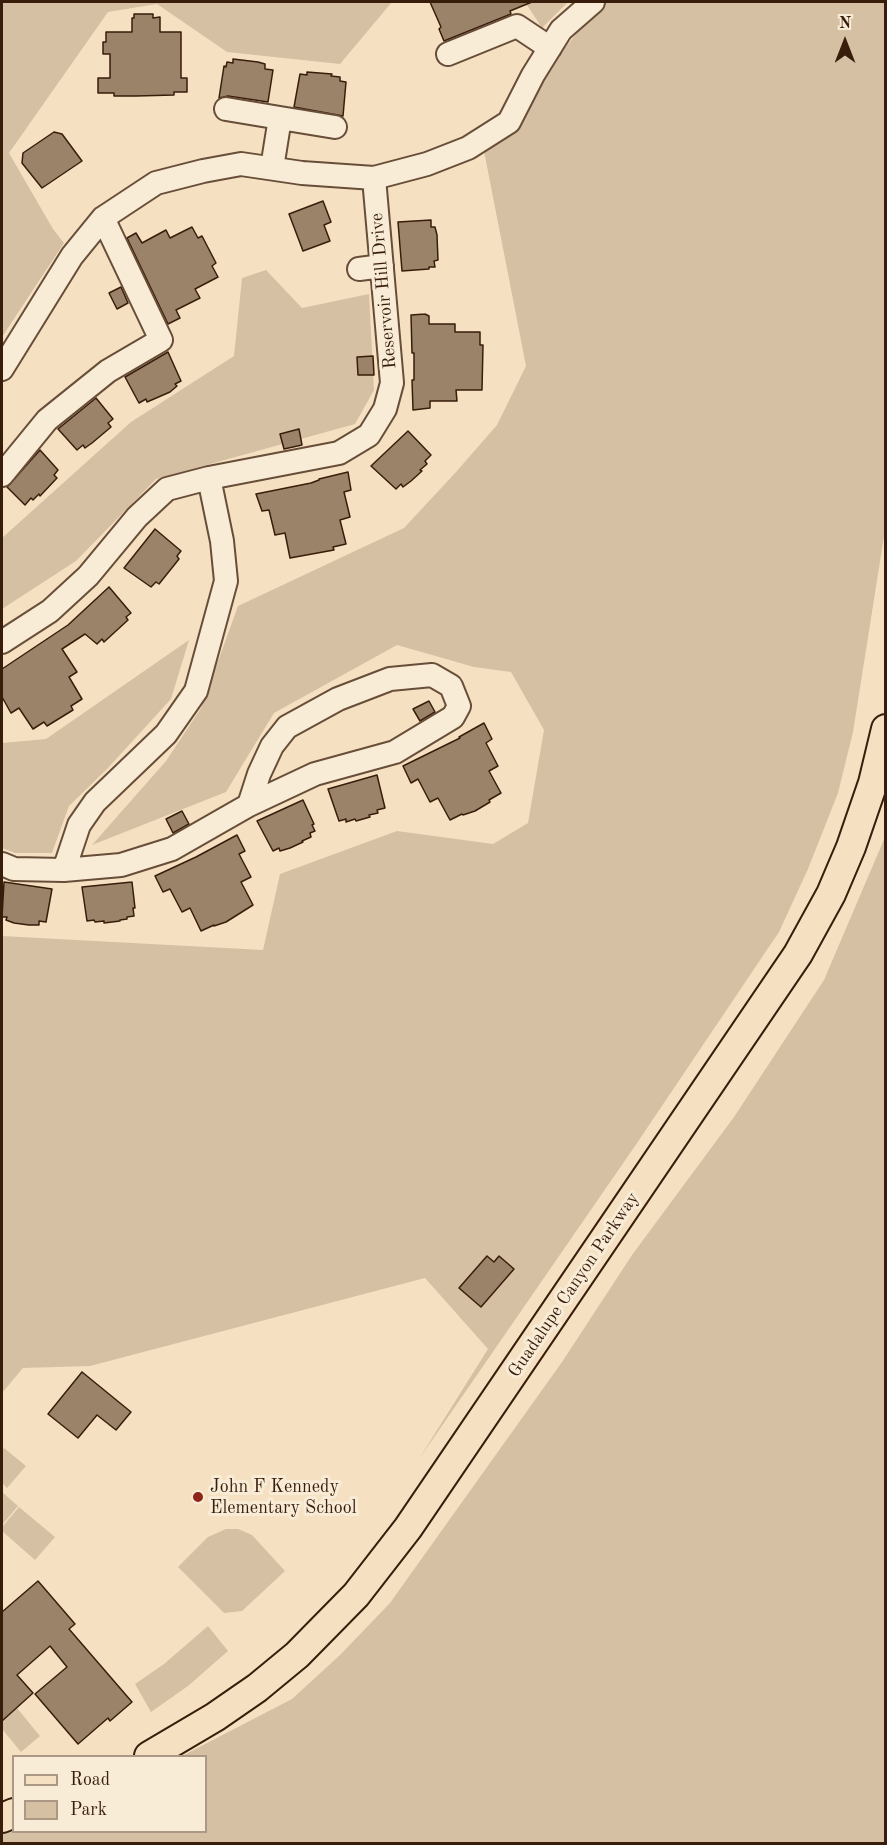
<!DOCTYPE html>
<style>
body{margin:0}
#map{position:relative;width:887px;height:1845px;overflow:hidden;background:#f5e1c2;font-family:"Old Standard TT",serif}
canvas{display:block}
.frame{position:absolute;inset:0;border:3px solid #391d0b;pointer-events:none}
.legend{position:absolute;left:12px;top:1755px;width:195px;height:78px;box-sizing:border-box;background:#f8ecd7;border:2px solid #ac9985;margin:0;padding:8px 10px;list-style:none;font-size:18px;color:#391d0b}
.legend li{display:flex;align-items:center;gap:12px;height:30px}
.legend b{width:30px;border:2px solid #ac9985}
.north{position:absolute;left:815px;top:12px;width:60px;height:60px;-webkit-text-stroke:4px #f8ecd7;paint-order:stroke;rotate:0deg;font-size:16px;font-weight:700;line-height:24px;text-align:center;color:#391d0b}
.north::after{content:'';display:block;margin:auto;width:21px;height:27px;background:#391d0b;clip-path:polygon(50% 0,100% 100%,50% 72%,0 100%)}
</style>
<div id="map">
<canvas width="887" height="1845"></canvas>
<div class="frame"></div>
<ul class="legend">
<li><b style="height:8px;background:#f5e1c2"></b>Road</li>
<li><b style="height:16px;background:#d5c0a3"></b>Park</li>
</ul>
<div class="north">N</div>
</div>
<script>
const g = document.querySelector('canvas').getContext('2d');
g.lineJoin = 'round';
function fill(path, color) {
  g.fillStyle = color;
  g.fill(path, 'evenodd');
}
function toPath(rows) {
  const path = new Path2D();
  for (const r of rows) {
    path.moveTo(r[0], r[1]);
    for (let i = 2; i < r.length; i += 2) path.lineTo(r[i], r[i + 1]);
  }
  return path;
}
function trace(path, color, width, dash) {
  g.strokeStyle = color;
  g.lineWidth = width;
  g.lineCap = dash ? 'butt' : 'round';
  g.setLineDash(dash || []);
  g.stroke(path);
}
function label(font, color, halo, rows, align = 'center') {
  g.font = font + ' "Old Standard TT",serif';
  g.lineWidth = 6;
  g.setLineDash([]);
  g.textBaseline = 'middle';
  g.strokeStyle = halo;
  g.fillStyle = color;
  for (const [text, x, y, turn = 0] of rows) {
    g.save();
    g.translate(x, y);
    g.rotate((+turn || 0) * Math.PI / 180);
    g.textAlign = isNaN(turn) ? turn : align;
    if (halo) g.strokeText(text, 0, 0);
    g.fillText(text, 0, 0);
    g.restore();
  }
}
const green = toPath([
 [2,2,392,2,340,64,227,52,157,4,108,12,9,153,53,229,64,243,2,337],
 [525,2,568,2,542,28],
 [607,2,885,2,885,530,853,732,838,793,808,869,779,932,635,1146,419,1459,488,1349,425,1278,90,1366,23,1368,2,1393,2,936,263,950,280,874,397,831,493,844,528,823,544,730,511,672,474,667,397,645,274,713,226,792,92,845,166,761,201,708,238,606,404,528,456,472,497,425,526,366,484,151,595,10],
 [266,270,302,308,369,294,374,390,355,424,156,479,76,561,2,609,2,538,131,422,234,356,242,278],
 [189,640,171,699,107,769,69,806,52,853,15,853,2,848,2,743,46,739],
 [885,837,885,1843,2,1844,2,1830,13,1825,14,1832,206,1832,206,1756,182,1756,292,1699,340,1655,390,1603,562,1362,632,1255,734,1117,824,980],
 [4,1448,26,1466,7,1488,2,1483,2,1451],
 [2,1492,18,1506,2,1525],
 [19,1507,55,1537,35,1560,2,1531,2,1527],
 [226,1529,238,1529,252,1535,285,1571,242,1611,224,1613,178,1567,208,1537],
 [208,1626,228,1651,188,1686,151,1712,135,1684,164,1664],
 [17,1708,40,1736,21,1752,2,1729,2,1721]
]);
const building = toPath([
 [430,2,532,2,510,11,511,14,444,41,439,29,441,27,430,2],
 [134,14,153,14,153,18,160,17,160,32,181,32,181,78,187,78,187,92,174,92,174,95,136,96,114,96,114,93,98,93,98,78,110,78,110,54,103,54,103,42,106,42,106,32,132,32,132,18,134,18,134,14],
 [233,59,258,62,265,64,265,69,273,70,268,102,228,96,219,98,224,66,226,67,227,62,233,63,233,59],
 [307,72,332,74,331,76,340,77,340,81,346,82,343,116,294,107,300,74,307,75,307,72],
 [54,132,62,134,82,161,42,188,22,163,23,153,54,132],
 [323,201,331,222,324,225,330,241,303,251,289,214,323,201],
 [431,220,431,227,435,227,437,235,438,260,434,261,435,267,429,267,429,269,402,271,398,222,431,220],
 [192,227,198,238,202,236,216,263,212,266,218,277,195,289,200,298,176,310,180,318,168,324,127,238,136,233,142,243,166,230,170,238,192,227],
 [121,287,128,303,117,309,109,293,121,287],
 [425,314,429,316,429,324,455,324,455,332,480,332,480,345,483,345,482,390,456,390,457,401,430,401,430,408,413,410,412,380,414,380,414,353,412,353,411,315,425,314],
 [168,352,181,381,175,384,177,386,170,392,147,402,146,399,139,403,125,377,168,352],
 [373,356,374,375,358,375,357,357,373,356],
 [96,398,113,419,108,423,111,427,92,443,85,448,83,445,77,450,58,429,96,398],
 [299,429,302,445,284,449,280,434,299,429],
 [408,431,431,455,425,461,427,464,420,470,422,471,411,481,403,487,401,484,396,489,371,466,408,431],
 [40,450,58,470,54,475,57,478,40,496,39,494,33,500,31,498,25,505,7,487,40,450],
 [348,472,351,490,344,492,350,517,340,520,346,544,333,547,334,550,290,558,285,533,275,535,269,510,262,511,256,494,311,483,319,480,319,479,348,472],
 [155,529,181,551,177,556,179,559,159,584,156,582,151,587,124,568,155,529],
 [109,587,131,613,126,617,128,620,104,642,102,639,97,644,85,634,62,649,77,672,69,677,82,699,71,706,73,710,47,726,44,722,33,729,19,708,11,713,2,697,2,669,68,625,109,587],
 [429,701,435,712,420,721,413,709,429,701],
 [484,723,492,739,486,743,498,766,489,771,501,793,489,800,490,802,475,811,463,815,462,814,450,820,438,798,430,802,418,779,411,783,403,766,460,738,459,737,484,723],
 [377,775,385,808,377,810,378,813,369,815,370,817,356,821,355,819,346,822,346,819,339,821,328,789,377,775],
 [303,800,314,824,312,825,315,831,310,833,311,837,302,841,303,842,290,848,280,851,279,848,273,851,257,821,303,800],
 [182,811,189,824,173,833,166,819,182,811],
 [237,835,245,851,239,854,251,877,241,882,253,905,226,922,214,926,214,925,201,931,190,908,182,912,170,889,163,892,155,876,196,857,237,835],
 [4,882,52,889,46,922,39,921,39,925,29,925,14,923,6,920,7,917,2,917,4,882],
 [132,882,135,908,133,908,134,916,127,917,127,919,120,920,120,921,104,923,104,921,95,922,94,920,87,921,82,887,132,882],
 [487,1256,494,1262,499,1256,514,1269,481,1307,459,1288,487,1256],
 [82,1372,131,1412,116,1430,97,1415,78,1438,48,1414,82,1372],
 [38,1581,75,1624,69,1629,132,1702,110,1721,108,1718,78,1744,35,1694,67,1667,50,1646,17,1675,33,1693,2,1721,2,1612,38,1581]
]);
const minor = toPath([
 [448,54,517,26,550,48],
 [226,109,280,118],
 [272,168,280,118,335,127],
 [359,269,382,266],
 [2,369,72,256,103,218,156,183,203,171,241,164,302,173,374,178,427,164,468,148,509,122,533,75,561,30,593,2],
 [2,475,47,420,108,371,161,340,103,218],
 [2,642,50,611,88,576,137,517,167,489,209,478],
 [2,864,14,869,64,870,121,865,172,849,249,805,315,774,395,752,453,717,459,706,451,686,432,675,390,679,338,699,287,727,272,746,259,774,249,805],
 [64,870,79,825,95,802,166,734,196,691,226,581,222,541,209,478,339,453,369,435,385,409,392,383,374,178]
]);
const major = toPath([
 [149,1756,215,1717,257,1688,297,1655,356,1595,408,1528,798,954,831,894,851,847,873,783,886,729],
 [2,1818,14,1813]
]);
const markers = [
 [198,1497,6,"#8f2418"]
];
const streetNames = [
 ["Reservoir Hill Drive",384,291,-95],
 ["Guadalupe Canyon Parkway",574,1285,-56]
];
const poiNames = [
 ["John F Kennedy",210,1487],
 ["Elementary School",210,1508]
];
fill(green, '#d5c0a3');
fill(building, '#9b836a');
trace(building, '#391d0b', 1.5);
trace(minor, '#684e39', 26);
trace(major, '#391d0b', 32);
trace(minor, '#f8ecd7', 22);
trace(major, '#f5e1c2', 28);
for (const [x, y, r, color] of markers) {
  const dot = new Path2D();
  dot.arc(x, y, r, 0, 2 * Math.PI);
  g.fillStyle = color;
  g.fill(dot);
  trace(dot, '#f8ecd7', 2);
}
label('18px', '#391d0b', '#f8ecd7', streetNames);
label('18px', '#391d0b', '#f8ecd7', poiNames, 'left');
</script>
